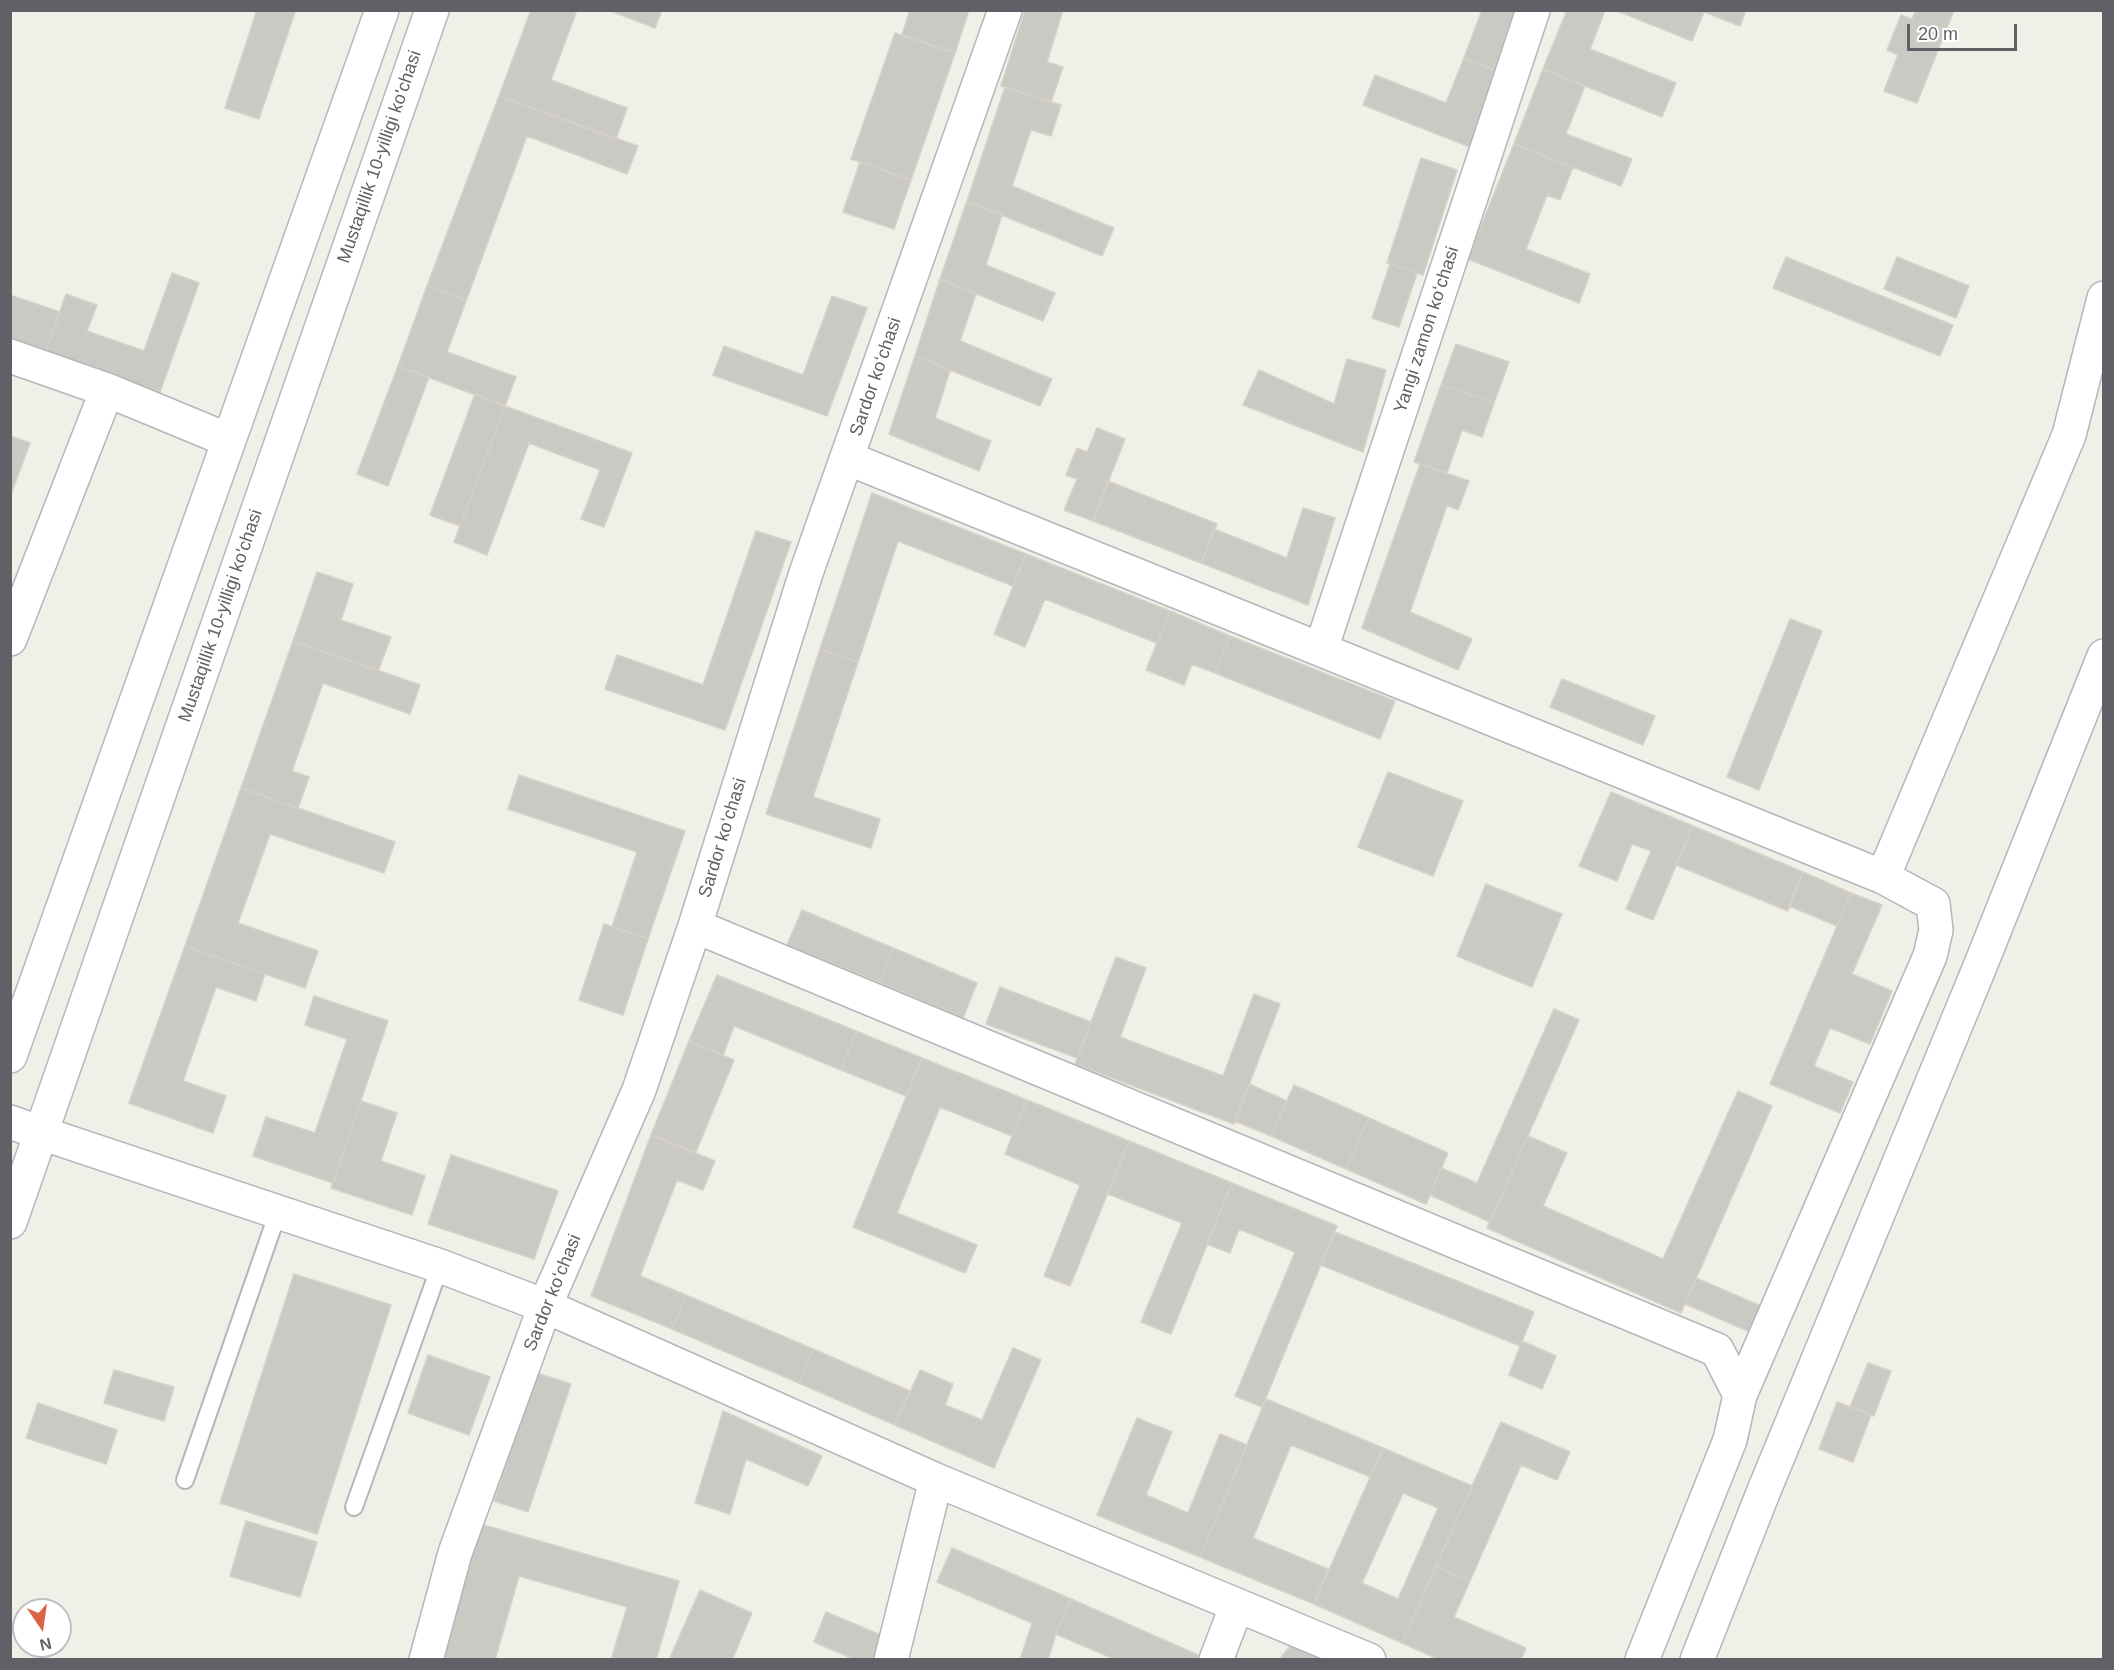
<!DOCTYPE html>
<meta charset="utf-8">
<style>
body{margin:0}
#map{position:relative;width:2114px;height:1670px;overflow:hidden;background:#f0efe8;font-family:Arial,sans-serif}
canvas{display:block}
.frame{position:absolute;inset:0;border:12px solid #5f6167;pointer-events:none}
.north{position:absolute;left:12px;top:1598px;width:60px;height:60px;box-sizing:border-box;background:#fff;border:2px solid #bfc0c2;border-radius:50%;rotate:167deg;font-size:16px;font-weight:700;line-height:24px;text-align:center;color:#5f6167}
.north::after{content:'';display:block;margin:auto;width:21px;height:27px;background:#da6444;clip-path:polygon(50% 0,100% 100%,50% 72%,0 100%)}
.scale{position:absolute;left:1907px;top:24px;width:110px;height:27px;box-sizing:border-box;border:3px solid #5f6167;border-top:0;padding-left:8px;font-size:18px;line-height:21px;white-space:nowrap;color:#5f6167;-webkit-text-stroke:4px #fff;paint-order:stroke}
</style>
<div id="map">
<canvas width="2114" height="1670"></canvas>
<div class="frame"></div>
<div class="north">N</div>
<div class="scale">20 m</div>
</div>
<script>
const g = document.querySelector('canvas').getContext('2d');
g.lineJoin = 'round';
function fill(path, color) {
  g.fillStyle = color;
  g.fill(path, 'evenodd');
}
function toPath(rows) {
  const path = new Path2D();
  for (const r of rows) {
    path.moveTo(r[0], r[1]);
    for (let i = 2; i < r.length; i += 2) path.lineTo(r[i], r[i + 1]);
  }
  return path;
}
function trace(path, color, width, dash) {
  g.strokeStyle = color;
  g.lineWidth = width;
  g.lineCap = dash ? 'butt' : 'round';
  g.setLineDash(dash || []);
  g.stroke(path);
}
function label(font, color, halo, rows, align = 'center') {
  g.font = font + ' Arial,sans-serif';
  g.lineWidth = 6;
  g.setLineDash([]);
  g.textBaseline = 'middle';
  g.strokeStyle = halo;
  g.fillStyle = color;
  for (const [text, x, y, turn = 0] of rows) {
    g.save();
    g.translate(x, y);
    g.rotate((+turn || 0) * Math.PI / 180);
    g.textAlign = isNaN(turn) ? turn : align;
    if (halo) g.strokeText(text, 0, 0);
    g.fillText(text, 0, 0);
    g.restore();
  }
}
const building = toPath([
 [257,10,295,12,259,119,225,108,257,10],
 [531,10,577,10,551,80,627,108,616,139,499,96,531,10],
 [608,10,662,10,655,28,608,10],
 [910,10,969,10,955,53,902,35,910,10],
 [1025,10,1063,10,1047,62,1063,67,1051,102,1001,86,1025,10],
 [1482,10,1523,10,1499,72,1464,58,1482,10],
 [1567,10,1605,10,1590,49,1676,83,1662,117,1543,69,1567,10],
 [1615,10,1699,10,1704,12,1692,41,1615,10],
 [1699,10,1746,10,1740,26,1699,10],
 [1916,10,1954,10,1917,103,1884,91,1898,55,1887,50,1901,15,1912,19,1916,10],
 [895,33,955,53,911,180,851,159,895,33],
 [1464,58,1499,72,1470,147,1363,105,1375,75,1446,103,1464,58],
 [1543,69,1585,86,1566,134,1632,159,1621,186,1514,144,1543,69],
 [1005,87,1061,105,1051,136,1031,130,1012,186,1114,228,1102,256,967,201,1005,87],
 [499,96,638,146,627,174,527,136,466,301,427,286,499,96],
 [1514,144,1573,167,1560,200,1547,195,1526,249,1590,274,1579,303,1468,259,1514,144],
 [1421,158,1457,170,1423,275,1387,263,1421,158],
 [860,162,911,180,894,229,843,212,860,162],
 [967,201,1002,215,986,265,1055,293,1043,321,940,279,967,201],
 [1786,257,1953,325,1940,356,1773,288,1786,257],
 [1897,257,1969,286,1956,318,1884,289,1897,257],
 [1390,264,1417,273,1399,327,1372,318,1390,264],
 [172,273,199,283,160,392,46,351,66,294,97,305,87,331,144,351,172,273],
 [940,279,976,294,960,341,1052,379,1040,406,915,356,940,279],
 [427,286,466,301,447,352,516,377,505,406,398,366,427,286],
 [10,295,60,312,46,351,10,339,10,295],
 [832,296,867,308,827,416,713,375,724,346,803,375,832,296],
 [1456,344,1509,362,1494,403,1441,385,1456,344],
 [915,356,950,370,935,418,991,441,979,471,889,434,915,356],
 [1347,359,1386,370,1363,452,1243,405,1259,370,1334,404,1347,359],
 [398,366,429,377,388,486,357,474,398,366],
 [1441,385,1494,403,1482,437,1462,430,1447,473,1414,462,1441,385],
 [475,394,505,406,460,526,430,515,475,394],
 [505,406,632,453,604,527,581,519,600,470,529,443,487,555,454,542,505,406],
 [1097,428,1125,439,1093,521,1064,510,1077,479,1066,475,1077,448,1087,452,1097,428],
 [10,436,30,443,10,497,10,436],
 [1420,464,1469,481,1458,510,1447,505,1410,612,1472,639,1458,670,1362,628,1420,464],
 [1108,481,1217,524,1201,563,1093,521,1108,481],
 [872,493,1026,554,1013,586,898,541,858,662,820,649,872,493],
 [1303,508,1335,518,1308,605,1201,563,1214,529,1287,558,1303,508],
 [756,531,791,542,725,730,605,689,617,655,703,685,756,531],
 [1026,554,1170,611,1157,643,1045,599,1025,647,994,634,1026,554],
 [317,572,353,584,341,620,391,637,378,671,293,641,317,572],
 [1170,611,1230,636,1215,673,1192,664,1184,685,1146,670,1170,611],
 [1790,619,1822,631,1759,790,1727,777,1790,619],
 [1230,636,1395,701,1380,739,1215,673,1230,636],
 [293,641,420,685,410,714,323,683,292,771,309,777,298,808,241,788,293,641],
 [820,649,858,662,813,797,880,819,871,848,766,814,820,649],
 [1562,679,1655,716,1643,745,1550,707,1562,679],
 [1388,772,1463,801,1433,876,1358,847,1388,772],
 [519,775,685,831,648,939,612,927,637,852,508,809,519,775],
 [241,788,395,842,384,873,270,834,238,923,318,951,305,988,185,946,241,788],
 [1611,792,1693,826,1653,920,1626,909,1651,851,1632,844,1617,881,1579,866,1611,792],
 [1693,826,1803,872,1788,911,1676,865,1693,826],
 [1803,872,1851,893,1837,926,1789,906,1803,872],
 [1486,884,1562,914,1532,987,1457,956,1486,884],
 [1851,893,1882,905,1852,974,1892,991,1870,1044,1830,1028,1814,1066,1853,1082,1840,1113,1770,1084,1851,893],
 [802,910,893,948,879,982,787,945,802,910],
 [604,924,648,939,623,1015,579,1000,604,924],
 [185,946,265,974,256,1001,216,987,183,1081,226,1096,213,1133,129,1103,185,946],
 [893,948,977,983,963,1018,879,982,893,948],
 [1116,957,1146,968,1120,1037,1223,1076,1254,994,1280,1004,1234,1124,1075,1064,1116,957],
 [717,975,856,1031,841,1070,734,1026,723,1055,689,1041,717,975],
 [1000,987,1091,1022,1077,1058,986,1024,1000,987],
 [314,996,388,1021,333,1183,253,1156,266,1117,315,1133,347,1039,305,1025,314,996],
 [1554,1009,1579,1020,1490,1222,1430,1195,1441,1168,1477,1183,1554,1009],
 [856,1031,922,1058,906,1096,841,1070,856,1031],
 [689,1041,734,1060,696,1152,651,1135,689,1041],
 [922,1058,1027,1100,1012,1136,940,1107,897,1213,977,1245,965,1273,853,1227,922,1058],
 [1249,1084,1287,1101,1271,1136,1235,1121,1249,1084],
 [1294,1085,1369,1118,1346,1169,1271,1136,1294,1085],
 [1738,1091,1772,1106,1681,1313,1487,1228,1528,1136,1567,1153,1543,1206,1663,1259,1738,1091],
 [1027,1100,1129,1141,1070,1286,1044,1276,1080,1185,1005,1154,1027,1100],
 [361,1101,397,1113,381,1161,425,1176,412,1215,331,1188,361,1101],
 [1369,1118,1448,1153,1426,1204,1346,1169,1369,1118],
 [651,1135,715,1161,703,1190,677,1180,640,1276,686,1295,672,1329,591,1296,651,1135],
 [1129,1141,1232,1183,1171,1334,1141,1322,1182,1223,1108,1194,1129,1141],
 [451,1155,558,1191,534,1259,428,1224,451,1155],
 [1232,1183,1337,1226,1262,1407,1235,1396,1295,1252,1239,1229,1230,1253,1207,1244,1232,1183],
 [1335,1232,1534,1312,1520,1346,1321,1265,1335,1232],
 [294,1274,391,1305,317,1534,220,1503,294,1274],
 [1696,1278,1761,1306,1750,1332,1685,1304,1696,1278],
 [686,1295,813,1349,799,1383,672,1329,686,1295],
 [1522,1341,1556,1356,1542,1389,1509,1375,1522,1341],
 [1013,1348,1041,1360,994,1468,895,1425,920,1370,953,1384,945,1405,982,1420,1013,1348],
 [813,1349,910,1391,895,1425,799,1383,813,1349],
 [428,1355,490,1377,469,1435,408,1413,428,1355],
 [1868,1363,1891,1371,1874,1416,1850,1407,1868,1363],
 [114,1370,174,1387,164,1421,104,1403,114,1370],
 [537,1373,571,1384,528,1512,494,1501,537,1373],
 [1266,1399,1383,1448,1371,1477,1291,1445,1253,1538,1328,1569,1314,1604,1200,1557,1266,1399],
 [1837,1402,1871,1415,1853,1462,1819,1449,1837,1402],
 [38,1403,117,1430,106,1464,26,1438,38,1403],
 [723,1411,822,1456,808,1486,746,1459,730,1514,695,1503,723,1411],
 [1137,1418,1172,1432,1146,1495,1188,1513,1220,1434,1247,1445,1200,1557,1097,1515,1137,1418],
 [1501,1422,1570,1452,1557,1480,1521,1465,1470,1581,1436,1566,1501,1422],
 [1383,1448,1472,1486,1402,1643,1314,1604,1383,1448],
 [1403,1493,1438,1508,1398,1599,1362,1583,1403,1493],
 [246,1521,317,1542,300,1597,230,1576,246,1521],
 [480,1524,679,1581,656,1660,611,1660,627,1607,519,1576,495,1660,441,1660,480,1524],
 [952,1548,1071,1599,1056,1634,1048,1660,1020,1660,1032,1623,937,1582,952,1548],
 [1436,1566,1470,1581,1454,1617,1526,1648,1521,1660,1440,1660,1402,1643,1436,1566],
 [700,1590,752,1613,732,1660,669,1660,700,1590],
 [1071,1599,1198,1655,1196,1660,1116,1660,1056,1634,1071,1599],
 [826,1612,883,1636,873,1660,856,1660,814,1642,826,1612],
 [1295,1640,1333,1660,1279,1660,1295,1640]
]);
const lane = toPath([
 [185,1480,278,1212],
 [354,1507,440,1266]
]);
const street = toPath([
 [10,356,107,390,228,440],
 [847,458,1883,877,1933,904,1936,930,1930,956,1740,1395],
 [10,639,107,390],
 [1321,649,1533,10],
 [1883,877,2069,435,2104,298],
 [695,926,1717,1350,1740,1395,1730,1440,1642,1660],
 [10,1122,41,1133,440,1266,545,1306,936,1480,1369,1660],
 [426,1660,455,1553,545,1306,639,1090,695,926,806,573,1005,10],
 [891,1660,936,1480],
 [1216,1660,1237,1605],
 [1697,1660,1763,1493,1981,964,2104,656]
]);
const secondary = toPath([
 [10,1056,382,10],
 [10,1222,432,10]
]);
const streetNames = [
 ["Mustaqillik 10-yilligi ko'chasi",380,157,-71],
 ["Yangi zamon koʻchasi",1427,330,-72],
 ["Sardor koʻchasi",876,377,-71],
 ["Mustaqillik 10-yilligi ko'chasi",221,616,-71],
 ["Sardor koʻchasi",723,838,-73],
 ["Sardor koʻchasi",553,1293,-68]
];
fill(building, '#cbc9c4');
trace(building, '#d4d2c7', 1.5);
trace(lane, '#b5b6bb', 20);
trace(street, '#b5b6bb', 36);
trace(secondary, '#b6b8be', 36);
trace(lane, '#fff', 16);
trace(street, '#fff', 33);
trace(secondary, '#fff', 33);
label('18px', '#5f6167', '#fff', streetNames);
</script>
